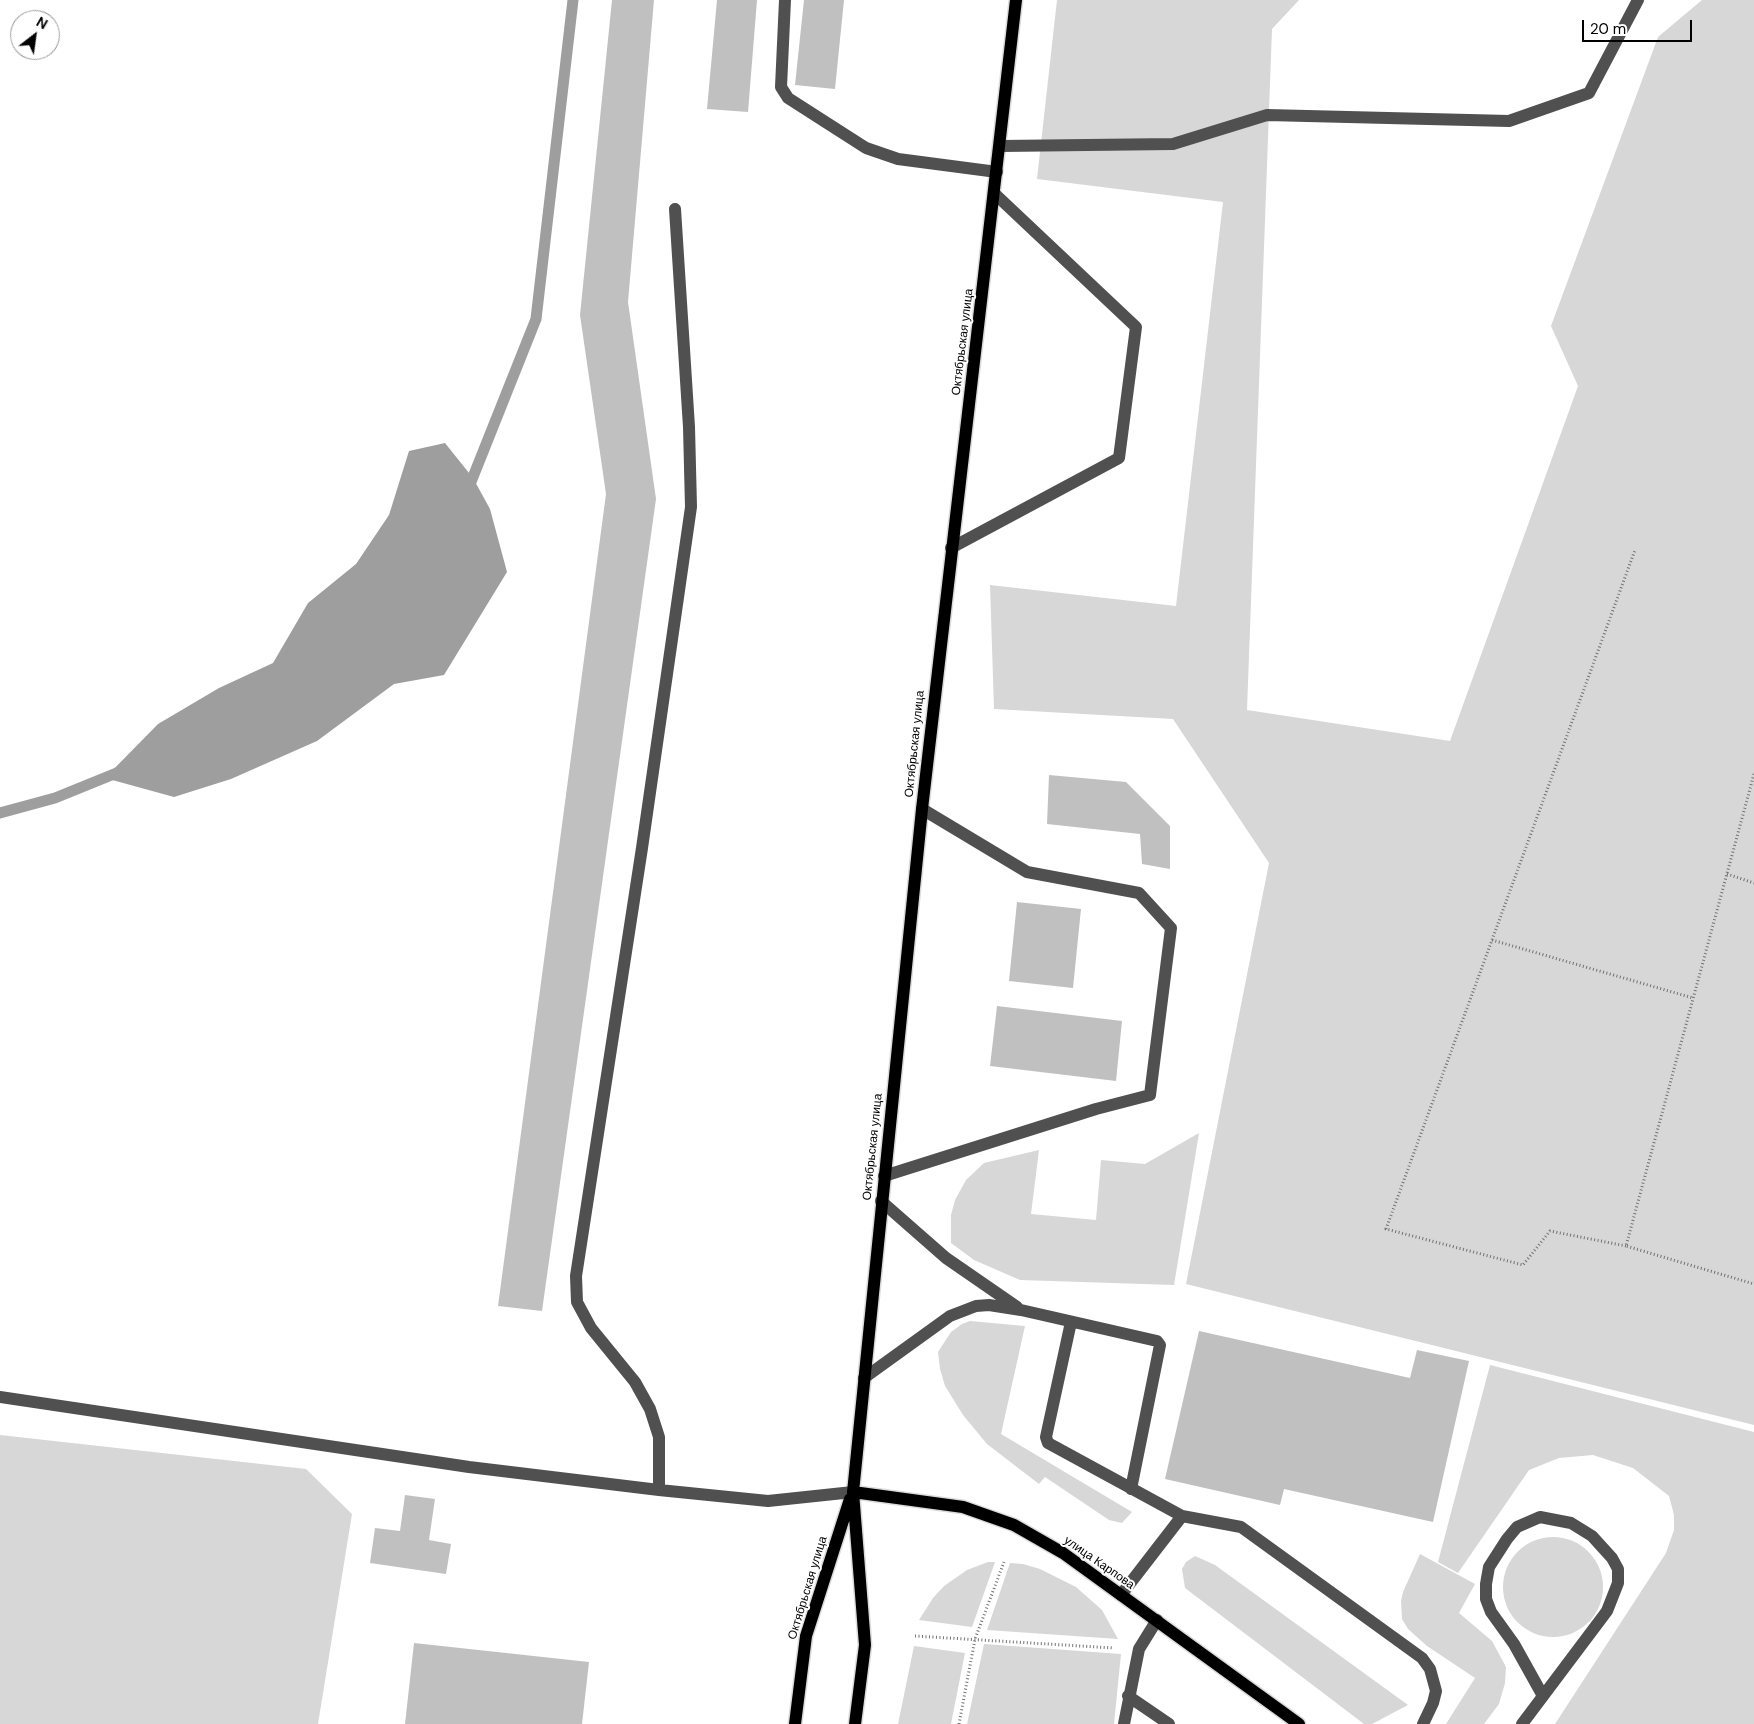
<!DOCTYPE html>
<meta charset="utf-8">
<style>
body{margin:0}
#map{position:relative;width:1754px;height:1724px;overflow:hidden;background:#fff;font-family:"DM Sans",sans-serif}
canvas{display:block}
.north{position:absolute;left:10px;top:10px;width:50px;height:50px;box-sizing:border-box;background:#fff;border:1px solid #999;border-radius:50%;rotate:30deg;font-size:14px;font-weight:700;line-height:20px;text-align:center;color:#000}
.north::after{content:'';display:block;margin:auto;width:18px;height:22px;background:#000;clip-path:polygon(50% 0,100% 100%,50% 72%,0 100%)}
.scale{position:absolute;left:1582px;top:20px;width:110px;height:22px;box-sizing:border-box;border:2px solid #000;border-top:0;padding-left:6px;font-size:15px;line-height:18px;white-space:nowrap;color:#000;-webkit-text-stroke:4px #fff;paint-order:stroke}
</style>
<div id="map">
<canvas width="1754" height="1724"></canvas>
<div class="north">N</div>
<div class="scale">20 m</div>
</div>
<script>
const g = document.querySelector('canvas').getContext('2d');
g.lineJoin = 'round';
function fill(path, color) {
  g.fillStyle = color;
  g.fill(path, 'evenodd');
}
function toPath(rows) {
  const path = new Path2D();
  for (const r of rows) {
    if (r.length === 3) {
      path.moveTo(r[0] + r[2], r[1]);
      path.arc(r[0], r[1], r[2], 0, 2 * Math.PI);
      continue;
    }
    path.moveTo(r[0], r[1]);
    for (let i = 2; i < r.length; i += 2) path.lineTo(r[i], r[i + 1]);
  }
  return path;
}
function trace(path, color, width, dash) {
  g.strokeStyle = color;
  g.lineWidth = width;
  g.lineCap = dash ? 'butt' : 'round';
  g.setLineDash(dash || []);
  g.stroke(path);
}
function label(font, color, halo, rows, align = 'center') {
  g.font = font + ' "DM Sans",sans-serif';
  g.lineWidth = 4;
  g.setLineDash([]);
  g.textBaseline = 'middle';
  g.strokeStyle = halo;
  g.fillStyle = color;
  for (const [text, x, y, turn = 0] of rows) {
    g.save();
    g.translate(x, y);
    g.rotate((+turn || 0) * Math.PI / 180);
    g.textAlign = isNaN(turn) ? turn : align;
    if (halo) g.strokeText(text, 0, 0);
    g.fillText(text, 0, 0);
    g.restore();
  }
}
const green = toPath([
 [1057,0,1299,0,1272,29,1247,710,1450,741,1578,386,1551,326,1658,37,1702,0,1754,0,1754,1425,1186,1284,1269,863,1173,719,994,709,990,585,1176,606,1223,202,1037,179],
 [1199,1133,1174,1285,1020,1280,974,1260,951,1243,951,1215,955,1200,966,1180,984,1163,1039,1150,1031,1214,1096,1220,1101,1160,1145,1164],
 [970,1321,1025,1326,1001,1434,1132,1512,1122,1523,1109,1520,1045,1477,1039,1484,987,1444,963,1415,945,1386,940,1369,938,1352,951,1332,962,1324],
 [1490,1365,1754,1432,1754,1724,1555,1724,1666,1553,1674,1530,1674,1515,1669,1496,1633,1468,1593,1455,1559,1458,1529,1470,1458,1573,1438,1562],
 [0,1435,306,1469,352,1514,318,1724,0,1724],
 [1553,1587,50],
 [1420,1554,1475,1584,1459,1613,1492,1641,1506,1667,1505,1683,1499,1704,1484,1724,1446,1724,1475,1678,1427,1646,1408,1629,1402,1619,1401,1601,1403,1592],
 [1195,1556,1215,1565,1408,1705,1372,1724,1364,1724,1185,1588,1182,1569,1186,1562],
 [988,1562,995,1562,972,1627,919,1620,933,1598,944,1586,967,1570],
 [1010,1563,1023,1564,1040,1569,1076,1587,1102,1610,1118,1639,987,1630],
 [984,1644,1121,1654,1114,1724,967,1724],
 [914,1646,965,1653,951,1724,898,1724]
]);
const water = toPath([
 [445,443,473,478,490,509,507,572,444,675,394,684,317,741,231,779,174,797,105,778,158,724,219,688,273,663,308,603,356,564,389,515,409,451]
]);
const stream = toPath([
 [467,492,536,319,573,0],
 [0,813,55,798,119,772]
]);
const building = toPath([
 [612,0,654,0,628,302,656,499,542,1311,498,1306,606,494,580,315],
 [717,0,757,0,748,112,707,109],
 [804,0,844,0,835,89,795,85],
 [1049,775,1126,782,1170,826,1170,869,1142,864,1140,834,1047,824],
 [1017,902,1081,909,1073,988,1009,981],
 [997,1006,1122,1021,1116,1081,990,1066],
 [1199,1331,1410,1378,1417,1350,1469,1361,1433,1522,1284,1489,1280,1505,1165,1479],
 [405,1495,435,1499,429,1540,451,1544,446,1574,370,1563,375,1528,400,1531],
 [414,1643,589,1662,582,1724,405,1724]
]);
const path = toPath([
 [1754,774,1626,1246,1754,1284],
 [1727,874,1754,883],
 [1492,940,1693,998],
 [1626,1246,1550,1231,1523,1265,1386,1229,1635,550],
 [915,1636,1114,1648],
 [959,1724,975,1639,1004,1562]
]);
const minor = toPath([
 [785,0,781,87,788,98,866,148,898,159,997,172],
 [1001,146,1173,144,1267,115,1509,121,1589,93,1638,0],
 [951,548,1119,458,1136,327,995,194],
 [884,1176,1096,1109,1150,1095,1171,928,1139,893,1027,872,922,809],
 [881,1201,946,1258,1017,1307],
 [1071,1322,1046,1437,1048,1443,1182,1516,1241,1527,1422,1658,1430,1669,1436,1691,1433,1703,1423,1724],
 [864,1378,950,1316,976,1306,989,1305,1021,1310,1157,1341,1160,1345,1131,1489],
 [0,1397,469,1467,659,1490,768,1501,853,1492],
 [659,1490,659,1437,650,1409,635,1382,591,1328,577,1302,576,1276,642,848,691,507,689,427,675,209],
 [1121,1595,1182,1516],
 [1128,1696,1169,1724],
 [1124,1724,1139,1649,1157,1620],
 [1522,1724,1607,1611,1618,1583,1618,1569,1612,1558,1592,1536,1571,1523,1540,1517,1517,1527,1507,1539,1489,1567,1486,1584,1486,1599,1491,1612,1514,1644,1543,1696]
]);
const major = toPath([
 [853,1492,963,1507,1014,1525,1063,1553,1299,1724],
 [795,1724,806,1636,850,1499],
 [855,1724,865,1645,853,1492,922,809,1016,0]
]);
const streetNames = [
 ["Октябрьская улица",963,342,-83],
 ["Октябрьская улица",915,744,-84],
 ["Октябрьская улица",873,1147,-84],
 ["улица Карпова",1099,1563,35],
 ["Октябрьская улица",808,1588,-73]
];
fill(green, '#d7d7d7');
fill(water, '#9e9e9e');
trace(stream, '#9e9e9e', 11);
fill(building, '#c0c0c0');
trace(major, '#dbdbdb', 15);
trace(path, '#727272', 3, [1, 2.5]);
trace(minor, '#505050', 12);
trace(major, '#000', 12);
label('12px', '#000', '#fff', streetNames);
</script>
